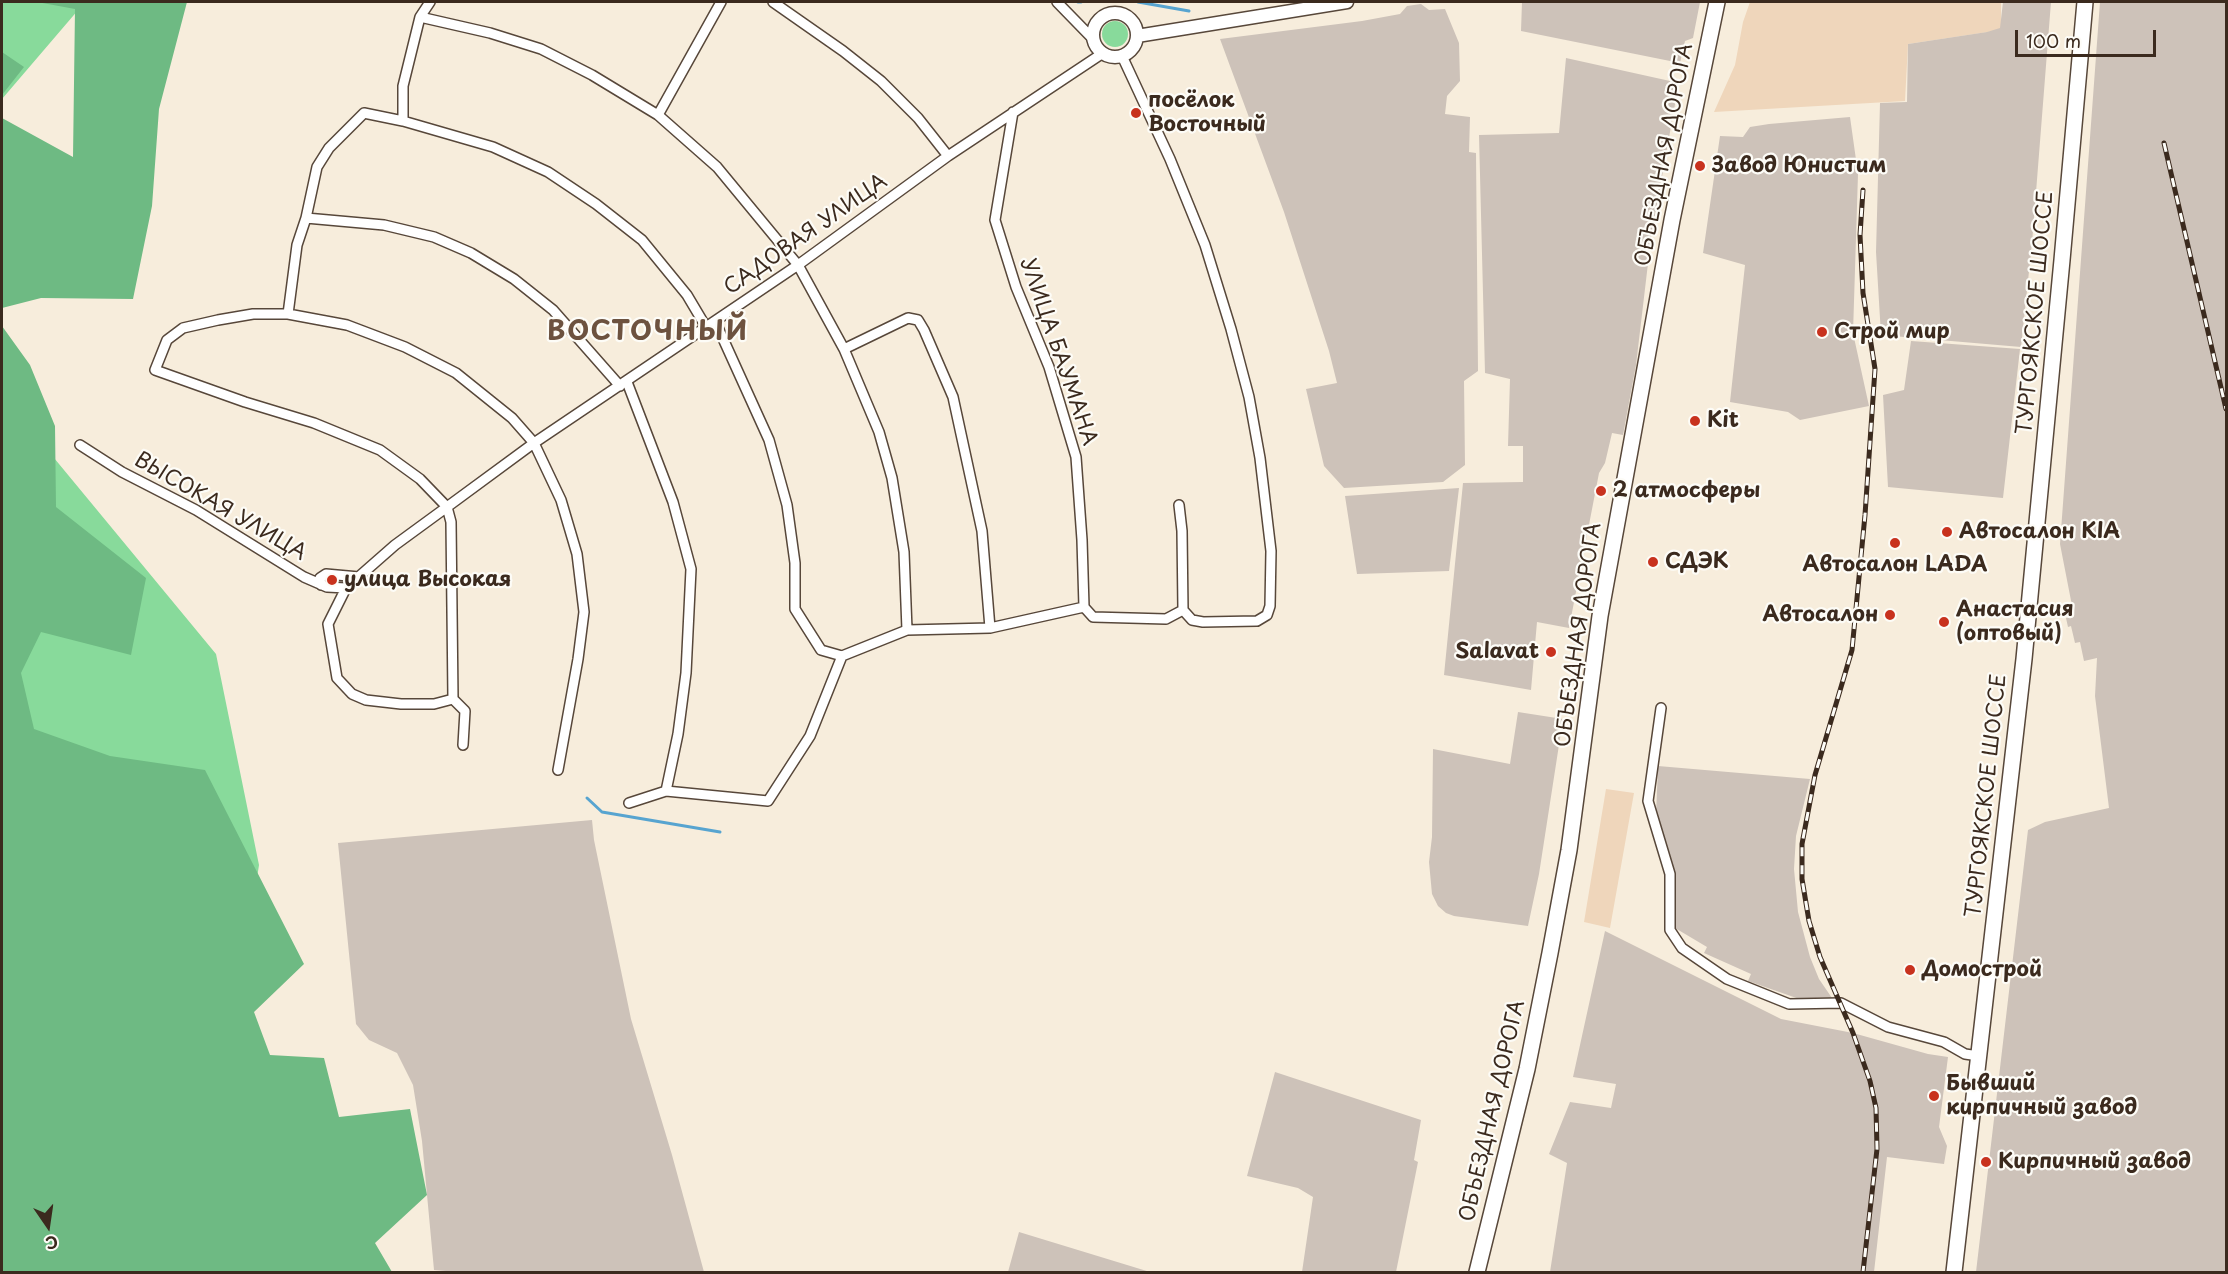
<!DOCTYPE html>
<meta charset="utf-8">
<style>
body{margin:0}
#map{position:relative;width:2228px;height:1274px;overflow:hidden;background:#f7eddc;font-family:"Playpen Sans",sans-serif}
canvas{display:block}
.frame{position:absolute;inset:0;border:3px solid #3b2a1e;pointer-events:none}
.north{position:absolute;left:18px;top:1196px;width:60px;height:60px;-webkit-text-stroke:4px #fdfcf7;paint-order:stroke;rotate:167deg;font-size:16px;font-weight:700;line-height:24px;text-align:center;color:#3b2a1e}
.north::after{content:'';display:block;margin:auto;width:21px;height:27px;background:#3b2a1e;clip-path:polygon(50% 0,100% 100%,50% 72%,0 100%)}
.scale{position:absolute;left:2015px;top:30px;width:141px;height:27px;box-sizing:border-box;border:3px solid #3b2a1e;border-top:0;padding-left:8px;font-size:18px;line-height:21px;white-space:nowrap;color:#3b2a1e;-webkit-text-stroke:4px #fdfcf7;paint-order:stroke}
</style>
<div id="map">
<canvas width="2228" height="1274"></canvas>
<div class="frame"></div>
<div class="north">С</div>
<div class="scale">100 m</div>
</div>
<script>
const g = document.querySelector('canvas').getContext('2d');
g.lineJoin = 'round';
function fill(path, color) {
  g.fillStyle = color;
  g.fill(path, 'evenodd');
}
function toPath(rows) {
  const path = new Path2D();
  for (const r of rows) {
    if (r.length === 3) {
      path.moveTo(r[0] + r[2], r[1]);
      path.arc(r[0], r[1], r[2], 0, 2 * Math.PI);
      continue;
    }
    path.moveTo(r[0], r[1]);
    for (let i = 2; i < r.length; i += 2) path.lineTo(r[i], r[i + 1]);
  }
  return path;
}
function trace(path, color, width, dash) {
  g.strokeStyle = color;
  g.lineWidth = width;
  g.lineCap = dash ? 'butt' : 'round';
  g.setLineDash(dash || []);
  g.stroke(path);
}
function label(font, color, halo, rows, align = 'center') {
  g.font = font + ' "Playpen Sans",sans-serif';
  g.lineWidth = 4.5;
  g.setLineDash([]);
  g.textBaseline = 'middle';
  g.strokeStyle = halo;
  g.fillStyle = color;
  for (const [text, x, y, turn = 0] of rows) {
    g.save();
    g.translate(x, y);
    g.rotate((+turn || 0) * Math.PI / 180);
    g.textAlign = isNaN(turn) ? turn : align;
    if (halo) g.strokeText(text, 0, 0);
    g.fillText(text, 0, 0);
    g.restore();
  }
}
const built = toPath([
 [1750,2,2001,2,2001,30,1908,44,1905,101,1714,112,1735,65,1743,22],
 [1606,789,1634,793,1610,928,1584,922]
]);
const industrial = toPath([
 [1522,2,1700,2,1693,38,1685,41,1680,63,1521,31],
 [2003,2,2051,2,2032,243,2021,347,1881,335,1876,252,1880,103,1907,102,1908,44,1987,32,2000,28],
 [2100,2,2226,2,2226,1272,1976,1272,2028,830,2045,822,2109,808,2095,696,2097,658,2084,661,2080,642,2075,643,2071,626,2068,627,2066,618,2074,616,2060,544],
 [1421,4,1429,10,1445,9,1459,43,1460,81,1447,96,1445,114,1470,117,1469,152,1476,153,1478,371,1464,381,1465,465,1443,482,1344,488,1324,466,1306,389,1337,383,1329,351,1284,212,1220,39,1362,21,1400,14,1407,6],
 [1566,58,1670,81,1677,93,1651,238,1636,365,1623,435,1612,433,1605,463,1599,473,1569,628,1537,622,1531,690,1444,675,1463,483,1523,482,1523,446,1508,446,1510,379,1485,373,1479,135,1559,133],
 [1850,117,1858,174,1853,333,1869,406,1800,420,1788,412,1730,402,1745,265,1703,253,1720,136,1743,137,1750,127,1769,124],
 [1911,341,2020,349,2003,498,1888,487,1883,395,1904,390],
 [1459,488,1449,571,1357,574,1345,496],
 [1518,712,1563,719,1539,874,1528,926,1454,916,1446,913,1438,906,1432,894,1429,862,1432,837,1433,749,1510,764],
 [1658,766,1810,779,1796,836,1794,869,1798,912,1810,957,1819,979,1832,998,1805,1001,1748,981,1751,974,1704,953,1707,947,1675,928,1676,887,1671,864,1656,815],
 [592,820,594,840,631,1019,672,1155,704,1272,458,1272,434,1270,422,1141,413,1085,397,1053,369,1040,356,1024,338,843],
 [1605,931,1781,1019,1853,1033,1928,1054,1948,1057,1939,1127,1947,1146,1944,1164,1887,1157,1874,1272,1550,1272,1567,1163,1549,1154,1570,1102,1611,1108,1616,1084,1573,1077],
 [1275,1072,1421,1120,1414,1160,1418,1162,1396,1272,1302,1272,1313,1197,1298,1188,1247,1176],
 [1019,1232,1150,1272,1008,1272]
]);
const green = toPath([
 [2,2,85,2,2,99],
 [1115,34,13],
 [2,395,216,654,259,865,196,1272,2,1272]
]);
const forest = toPath([
 [37,2,187,2,159,109,152,206,133,299,41,298,2,308,2,118,73,157,75,9],
 [2,52,24,67,2,95],
 [2,326,30,365,55,426,56,507,146,578,131,655,41,632,21,673,34,729,110,756,205,770,304,964,254,1012,270,1055,324,1058,339,1117,410,1109,427,1195,375,1243,392,1272,2,1272]
]);
const stream = toPath([
 [1078,2,1081,2],
 [1138,2,1189,11],
 [587,798,602,812,720,832]
]);
const minor = toPath([
 [430,2,420,17,403,86,403,121,364,113,329,148,317,167,306,218,297,245,288,314,253,314,218,320,183,328,167,340,155,370,245,402,314,423,380,450,420,479,447,507,451,522,453,699,434,704,401,704,366,700,352,694,337,678,328,624,346,588,395,545,447,507,534,443,798,265,948,156,1103,53],
 [773,2,843,51,881,81,918,118,948,156],
 [1057,2,1094,40],
 [420,17,490,33,541,49,592,75,658,115,717,167,798,265,844,349,879,432,892,478,904,552,907,630],
 [1013,112,995,220,1016,287,1049,367,1076,457,1082,540,1084,607],
 [658,115,721,2],
 [403,121,493,147,548,172,596,204,642,240,687,295,706,327],
 [306,218,384,225,434,237,471,253,514,279,553,310,620,386],
 [288,314,347,325,405,347,456,373,512,418,534,443,561,500,577,554,584,612,578,659,558,770],
 [715,321,769,440,787,505,795,563,795,609,821,650,842,656],
 [844,349,908,318,918,320,924,330,953,397,982,531,990,628],
 [627,382,673,502,691,569,686,673,678,734,666,791],
 [80,445,122,472,196,510,304,577,327,587,346,588],
 [1179,505,1182,531,1183,610],
 [321,585,320,578,326,574,359,577],
 [1084,607,1093,617,1166,619,1183,610,1192,620,1203,622,1257,621,1267,615,1270,606,1271,551,1260,458,1249,397,1231,329,1205,245,1170,159,1122,56],
 [453,699,465,711,463,745],
 [1661,708,1648,801,1670,874,1670,930,1682,948,1727,979,1789,1004,1841,1003,1888,1027,1944,1042,1965,1054,1979,1056],
 [629,803,666,791,768,801,810,736,842,656,907,630,990,628,1084,607]
]);
const tertiary = toPath([
 [1115,35,22],
 [1137,36,1347,2]
]);
const primary = toPath([
 [1477,1272,1527,1069,1550,953,1569,850,1600,616,1672,220,1717,2],
 [1954,1272,2024,659,2062,260,2085,2]
]);
const rail = toPath([
 [2164,143,2226,409],
 [1863,190,1860,235,1863,293,1875,369,1865,515,1852,650,1815,775,1802,844,1802,879,1809,921,1820,957,1853,1033,1870,1081,1876,1108,1877,1149,1863,1272]
]);
const markers = [
 [1136,113,6,"#c8321e"],
 [1700,166,6,"#c8321e"],
 [1822,332,6,"#c8321e"],
 [1695,421,6,"#c8321e"],
 [1601,491,6,"#c8321e"],
 [1947,532,6,"#c8321e"],
 [1895,543,6,"#c8321e"],
 [1653,562,6,"#c8321e"],
 [332,580,6,"#c8321e"],
 [1890,615,6,"#c8321e"],
 [1944,622,6,"#c8321e"],
 [1551,652,6,"#c8321e"],
 [1910,970,6,"#c8321e"],
 [1934,1096,6,"#c8321e"],
 [1986,1162,6,"#c8321e"]
];
const poiNames = [
 ["посёлок",1148,101],
 ["Восточный",1148,125],
 ["Завод Юнистим",1712,166],
 ["Строй мир",1834,332],
 ["Kit",1707,421],
 ["2 атмосферы",1613,491],
 ["Автосалон KIA",1959,532],
 ["СДЭК",1665,562],
 ["Автосалон LADA",1895,565,"center"],
 ["улица Высокая",344,580],
 ["Анастасия",1956,610],
 ["(оптовый)",1956,634],
 ["Автосалон",1878,615,"right"],
 ["Salavat",1539,652,"right"],
 ["Домострой",1922,970],
 ["Бывший",1946,1084],
 ["кирпичный завод",1946,1108],
 ["Кирпичный завод",1998,1162]
];
const streetNames = [
 ["ОБЪЕЗДНАЯ ДОРОГА",1665,155,-79],
 ["САДОВАЯ УЛИЦА",806,235,-35],
 ["ТУРГОЯКСКОЕ ШОССЕ",2036,313,-85],
 ["УЛИЦА БАУМАНА",1058,352,71],
 ["ВЫСОКАЯ УЛИЦА",220,507,30],
 ["ОБЪЕЗДНАЯ ДОРОГА",1579,635,-82],
 ["ТУРГОЯКСКОЕ ШОССЕ",1987,796,-84],
 ["ОБЪЕЗДНАЯ ДОРОГА",1493,1111,-77]
];
const districtNames = [
 ["ВОСТОЧНЫЙ",648,333]
];
fill(built, '#efd6bb');
fill(industrial, '#cdc2b9');
fill(green, '#88da9b');
fill(forest, '#6eba83');
trace(stream, '#57a4d0', 3);
trace(minor, '#57473a', 12);
trace(tertiary, '#57473a', 15);
trace(primary, '#57473a', 18);
trace(minor, '#fff', 9);
trace(tertiary, '#fff', 12);
trace(primary, '#fff', 15);
trace(rail, '#3b2a1e', 5);
trace(rail, '#fdfcf7', 3, [9]);
for (const [x, y, r, color] of markers) {
  const dot = new Path2D();
  dot.arc(x, y, r, 0, 2 * Math.PI);
  g.fillStyle = color;
  g.fill(dot);
  trace(dot, '#fdfcf7', 2);
}
label('bold 21px', '#3b2a1e', '#fdfcf7', poiNames, 'left');
label('21px', '#3b2a1e', '#fdfcf7', streetNames);
g.letterSpacing = '1.5px';
label('bold 27px', '#6d523f', '#fdfcf7', districtNames);
g.letterSpacing = '0px';
</script>
